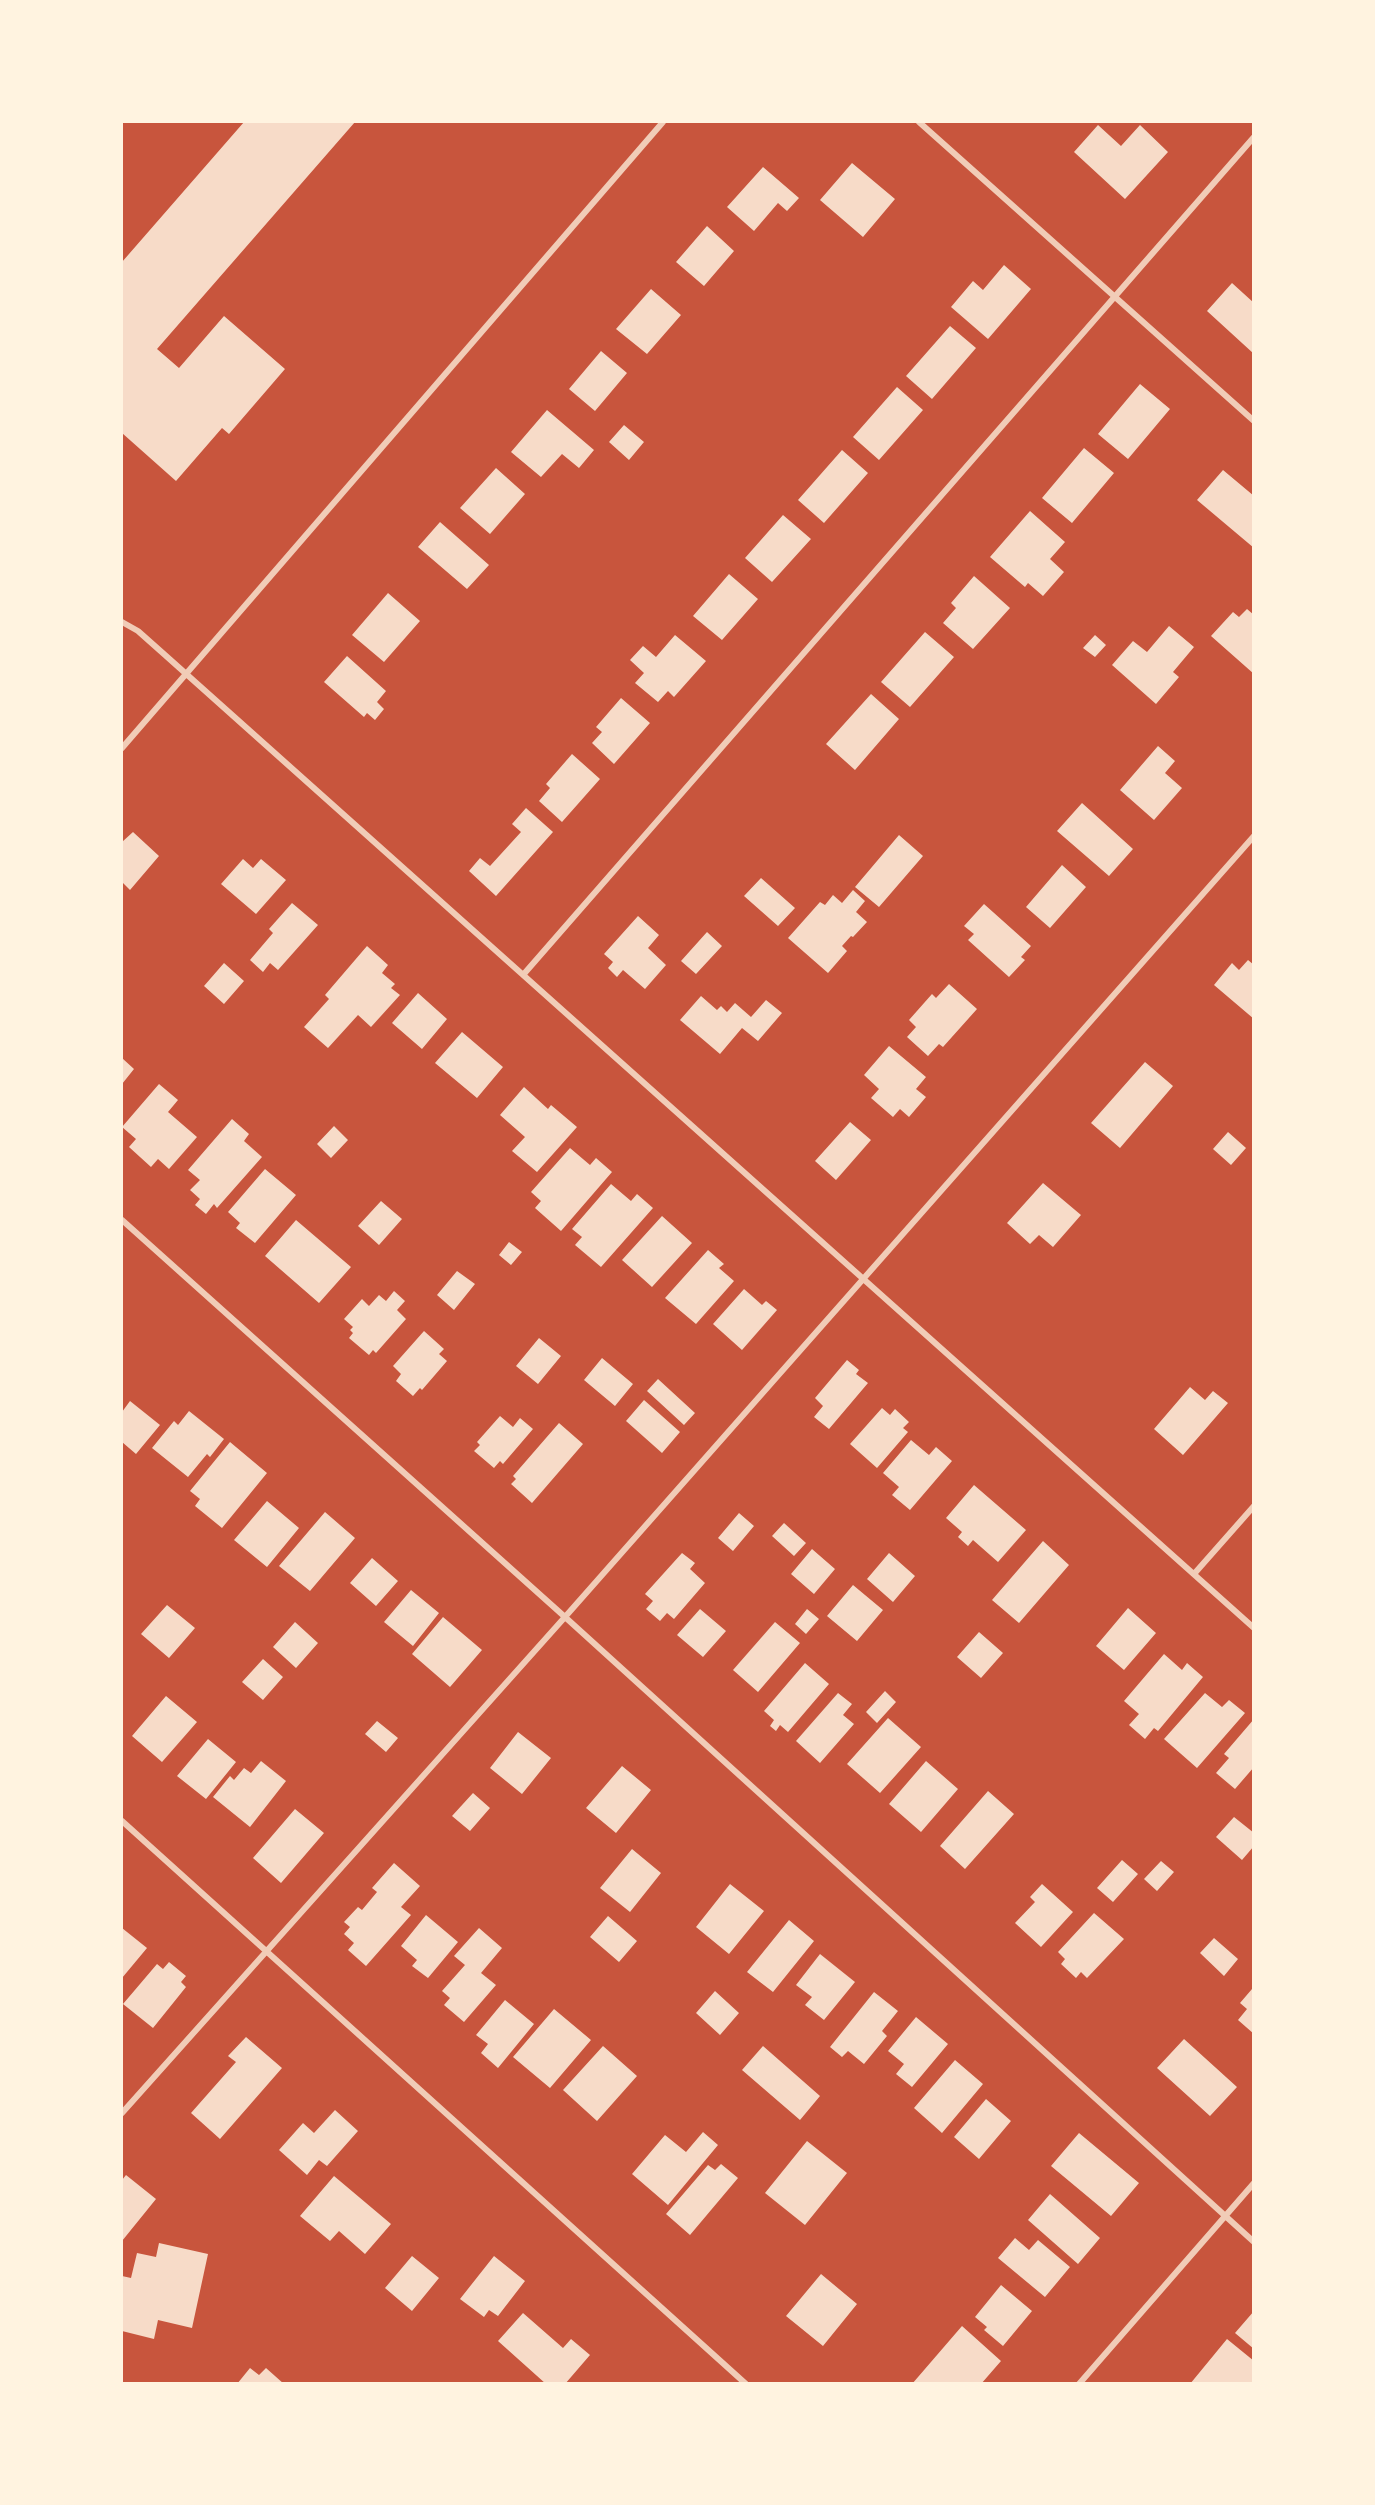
<!DOCTYPE html>
<style>
body{margin:0}
#map{position:relative;width:1375px;height:2505px;overflow:hidden;background:#c8553d;font-family:Spectral,serif}
canvas{display:block}
.frame{position:absolute;inset:0;border:123px solid #fff3e0;pointer-events:none}
</style>
<div id="map">
<canvas width="1375" height="2505"></canvas>
<div class="frame"></div>
</div>
<script>
const g = document.querySelector('canvas').getContext('2d');
g.lineJoin = 'round';
function fill(path, color) {
  g.fillStyle = color;
  g.fill(path, 'evenodd');
}
function toPath(rows) {
  const path = new Path2D();
  for (const r of rows) {
    path.moveTo(r[0], r[1]);
    for (let i = 2; i < r.length; i += 2) path.lineTo(r[i], r[i + 1]);
  }
  return path;
}
function trace(path, color, width, dash) {
  g.strokeStyle = color;
  g.lineWidth = width;
  g.lineCap = dash ? 'butt' : 'round';
  g.setLineDash(dash || []);
  g.stroke(path);
}
const building = toPath([
 [244,122,355,122,157,349,179,368,224,316,285,369,229,434,222,428,176,481,122,433,122,262],
 [1098,125,1121,146,1140,125,1168,152,1125,199,1074,152],
 [852,163,895,199,863,237,820,200],
 [763,167,799,198,787,211,778,203,754,231,727,207],
 [707,226,734,251,704,286,676,262],
 [1004,265,1031,289,988,339,951,307,973,281,983,290],
 [1232,283,1254,303,1254,354,1207,311],
 [651,289,681,315,647,354,616,329],
 [950,326,976,348,932,399,906,376],
 [601,351,627,373,595,411,569,389],
 [1140,384,1170,409,1128,459,1098,434],
 [897,387,923,410,879,460,853,437],
 [547,410,594,450,579,468,562,454,541,477,511,452],
 [624,425,644,442,629,460,609,442],
 [1084,448,1114,473,1072,523,1042,498],
 [842,450,868,473,824,523,798,500],
 [496,468,525,494,490,534,460,508],
 [1223,470,1254,496,1254,548,1197,500],
 [1030,511,1065,542,1050,559,1064,572,1043,596,1028,583,1025,587,990,557],
 [783,515,811,539,772,582,745,558],
 [440,522,489,565,467,589,418,547],
 [729,574,758,599,722,640,693,616],
 [974,576,1010,608,973,649,943,623,956,608,951,603],
 [388,593,420,621,384,662,352,635],
 [1247,609,1254,615,1254,674,1211,636,1233,612,1239,617],
 [1169,626,1194,647,1173,672,1179,677,1156,704,1112,665,1133,641,1147,652],
 [925,632,954,657,910,707,881,682],
 [675,635,706,661,674,697,668,691,658,702,635,683,644,673,630,660,643,646,656,657],
 [1095,635,1106,645,1095,657,1083,648],
 [347,656,386,691,377,702,384,709,375,720,367,713,364,717,324,682],
 [871,694,899,719,855,770,826,744],
 [621,698,650,723,614,764,592,743,602,732,596,727],
 [1158,746,1175,761,1165,773,1182,788,1154,820,1120,790],
 [572,754,600,779,562,822,539,801,550,788,546,784],
 [1082,803,1133,849,1109,876,1057,831],
 [526,808,553,832,496,896,469,871,480,858,490,866,521,832,512,824],
 [133,832,159,856,130,890,122,882,122,842],
 [899,835,923,856,879,907,855,887],
 [243,859,253,868,261,859,286,880,256,914,221,884],
 [1062,865,1086,887,1050,928,1026,907],
 [761,878,795,908,778,926,744,896],
 [853,890,865,901,856,912,867,922,853,937,851,936,842,946,847,951,828,973,788,938,820,902,825,905,833,895,842,903],
 [292,903,318,925,278,970,270,963,263,972,250,960,273,933,269,929],
 [984,904,1031,946,1021,957,1025,960,1009,977,968,940,974,934,964,926],
 [638,916,659,935,648,948,666,965,645,989,623,970,617,977,608,968,613,962,604,954],
 [707,932,722,946,696,974,681,961],
 [367,946,388,965,382,973,395,984,391,988,400,995,371,1027,358,1015,328,1048,304,1027,329,999,325,995],
 [1248,960,1254,965,1254,1019,1214,985,1232,963,1239,970],
 [224,963,244,981,224,1004,204,986],
 [949,984,977,1009,943,1047,939,1044,928,1056,907,1037,916,1027,909,1020,932,994,936,998],
 [418,993,447,1019,422,1049,392,1023],
 [701,996,717,1010,721,1006,727,1012,735,1003,751,1017,766,1000,782,1013,758,1041,742,1028,720,1054,680,1020],
 [462,1032,503,1067,477,1098,435,1063],
 [889,1046,926,1077,916,1089,926,1097,909,1117,900,1109,893,1117,871,1098,879,1089,864,1075],
 [122,1058,134,1069,122,1084],
 [1145,1062,1173,1086,1120,1148,1091,1123],
 [159,1084,178,1100,168,1112,197,1137,169,1169,158,1159,151,1167,129,1147,136,1139,122,1127],
 [524,1087,548,1109,551,1105,577,1127,537,1172,512,1151,525,1137,500,1115],
 [232,1119,249,1134,244,1141,262,1157,217,1208,214,1204,206,1214,195,1205,200,1199,190,1190,200,1180,188,1170],
 [850,1122,871,1140,836,1180,815,1161],
 [334,1126,348,1140,331,1158,317,1144],
 [1228,1132,1246,1148,1231,1165,1213,1149],
 [570,1148,590,1165,596,1158,612,1172,561,1231,535,1208,541,1201,531,1192],
 [265,1169,296,1195,255,1243,236,1228,240,1223,228,1212],
 [1043,1183,1081,1215,1053,1247,1039,1235,1030,1244,1007,1223],
 [611,1184,631,1201,637,1194,653,1208,601,1267,575,1245,582,1237,572,1229],
 [381,1201,402,1219,379,1245,358,1226],
 [662,1216,692,1243,652,1287,622,1260],
 [296,1220,351,1267,319,1303,265,1256],
 [509,1242,522,1252,511,1265,499,1255],
 [708,1250,724,1264,719,1268,734,1281,696,1324,665,1298],
 [457,1271,475,1284,454,1310,437,1295],
 [744,1289,762,1305,766,1301,777,1310,742,1350,713,1324],
 [394,1291,405,1301,397,1310,406,1319,376,1353,373,1350,369,1355,349,1338,353,1333,350,1330,353,1327,344,1319,362,1299,369,1306,379,1295,386,1301],
 [424,1331,444,1349,439,1354,447,1361,422,1390,420,1388,413,1396,396,1381,401,1374,393,1366],
 [539,1338,561,1356,538,1384,516,1366],
 [602,1358,633,1384,615,1406,584,1380],
 [847,1360,859,1370,856,1374,868,1383,829,1429,814,1417,823,1406,815,1398],
 [658,1379,695,1413,684,1425,647,1391],
 [1190,1387,1205,1400,1213,1391,1228,1403,1183,1455,1154,1429],
 [644,1400,680,1432,662,1453,626,1421],
 [130,1401,160,1425,136,1454,122,1442,122,1412],
 [882,1408,890,1415,895,1409,909,1422,903,1428,908,1432,877,1468,850,1444],
 [189,1411,224,1439,210,1457,207,1454,188,1477,152,1448,174,1421,178,1425],
 [500,1416,513,1427,520,1418,533,1429,503,1464,500,1461,494,1468,474,1451,480,1445,477,1442],
 [559,1423,583,1444,532,1503,511,1484,516,1479,513,1476],
 [911,1440,929,1455,936,1447,952,1461,910,1510,892,1495,899,1487,883,1473],
 [230,1442,267,1473,222,1528,195,1506,200,1499,190,1491],
 [974,1485,1026,1530,998,1562,973,1540,968,1546,958,1537,962,1532,946,1518],
 [267,1501,299,1528,267,1567,234,1540],
 [325,1512,355,1538,310,1591,279,1566],
 [739,1513,754,1526,733,1551,718,1538],
 [784,1523,806,1543,794,1556,772,1536],
 [1043,1541,1069,1565,1019,1623,992,1600],
 [812,1549,835,1569,814,1594,791,1574],
 [682,1553,695,1563,690,1569,705,1583,674,1619,667,1613,660,1621,646,1609,653,1601,645,1594],
 [889,1553,915,1576,893,1602,867,1579],
 [372,1558,398,1581,376,1606,350,1583],
 [853,1585,883,1610,857,1641,827,1616],
 [411,1590,439,1613,413,1646,384,1622],
 [167,1605,195,1628,169,1658,141,1634],
 [1128,1608,1156,1633,1124,1670,1096,1646],
 [700,1609,726,1631,703,1657,677,1635],
 [807,1609,819,1619,806,1634,795,1624],
 [443,1617,482,1650,450,1687,412,1654],
 [295,1622,318,1643,296,1668,273,1647],
 [775,1622,800,1643,758,1692,733,1670],
 [979,1632,1003,1653,981,1678,957,1657],
 [1164,1654,1182,1670,1187,1663,1203,1677,1158,1731,1154,1728,1145,1739,1129,1725,1139,1714,1124,1701],
 [263,1659,283,1677,263,1700,242,1682],
 [805,1663,829,1684,788,1732,780,1725,776,1731,770,1726,774,1720,764,1711],
 [885,1691,896,1702,877,1723,866,1712],
 [838,1693,852,1704,843,1715,854,1724,820,1763,796,1741],
 [1205,1693,1222,1707,1229,1700,1245,1713,1197,1768,1164,1739],
 [166,1696,197,1722,162,1762,132,1736],
 [888,1718,921,1747,880,1793,847,1764],
 [1254,1719,1254,1767,1235,1789,1216,1773,1229,1758,1224,1754],
 [377,1721,398,1738,386,1752,365,1734],
 [518,1732,551,1758,522,1794,490,1768],
 [208,1739,236,1762,206,1799,177,1776],
 [261,1761,286,1781,250,1827,213,1797,230,1776,234,1780,244,1768,251,1773],
 [926,1761,958,1789,921,1832,889,1804],
 [622,1766,651,1790,616,1833,586,1808],
 [988,1791,1014,1814,965,1869,940,1846],
 [473,1793,490,1808,470,1831,452,1816],
 [295,1809,324,1833,281,1883,253,1858],
 [1234,1817,1254,1833,1254,1846,1242,1860,1216,1837],
 [632,1849,661,1873,630,1912,600,1888],
 [1122,1860,1138,1874,1113,1902,1097,1888],
 [1161,1861,1174,1872,1157,1891,1144,1879],
 [394,1863,420,1886,401,1907,411,1915,366,1966,348,1950,354,1943,344,1934,350,1927,344,1922,358,1907,362,1910,377,1892,372,1888],
 [730,1884,764,1911,729,1954,696,1927],
 [1042,1884,1073,1912,1041,1947,1015,1923,1035,1902,1030,1897],
 [1094,1913,1124,1939,1087,1978,1081,1972,1076,1978,1061,1964,1065,1959,1058,1952],
 [426,1915,458,1942,428,1978,412,1966,417,1960,401,1946],
 [608,1916,637,1941,619,1962,590,1937],
 [789,1920,814,1941,773,1992,747,1972],
 [122,1928,147,1948,122,1978],
 [479,1928,502,1948,481,1973,496,1985,464,2022,444,2005,450,1998,442,1991,465,1965,454,1956],
 [1214,1938,1238,1959,1224,1976,1200,1953],
 [820,1954,855,1982,824,2020,805,2005,812,1997,796,1985],
 [169,1962,186,1976,181,1982,186,1987,153,2028,123,2004,157,1964,163,1969],
 [1252,1989,1254,1990,1254,2034,1238,2020,1247,2009,1240,2003],
 [715,1991,739,2013,720,2035,696,2013],
 [874,1992,898,2011,882,2031,887,2036,864,2064,848,2051,842,2057,830,2047],
 [505,2000,534,2024,498,2068,481,2053,488,2044,476,2035],
 [554,2009,591,2040,550,2088,513,2057],
 [916,2017,948,2044,912,2087,896,2074,904,2064,888,2051],
 [246,2037,282,2068,220,2139,191,2113,236,2062,228,2056],
 [1184,2039,1237,2087,1210,2116,1157,2068],
 [603,2046,637,2076,597,2121,563,2090],
 [763,2046,820,2096,800,2120,742,2070],
 [955,2060,983,2084,942,2133,914,2108],
 [986,2099,1011,2121,979,2159,954,2137],
 [335,2110,358,2131,327,2166,319,2160,307,2175,279,2150,303,2123,314,2133],
 [703,2132,718,2145,668,2205,632,2174,665,2135,686,2152],
 [1079,2133,1139,2183,1111,2216,1051,2166],
 [807,2141,847,2173,805,2225,765,2193],
 [721,2164,738,2178,690,2235,666,2214,708,2165,715,2170],
 [126,2175,156,2199,122,2241,122,2180],
 [334,2176,391,2224,365,2254,339,2231,330,2241,300,2216],
 [1050,2194,1100,2238,1078,2264,1028,2220],
 [1015,2238,1029,2250,1038,2240,1070,2267,1045,2297,998,2258],
 [159,2243,208,2254,192,2328,158,2320,154,2339,122,2331,122,2276,131,2278,137,2253,156,2257],
 [412,2256,439,2278,412,2311,385,2288],
 [494,2256,525,2281,498,2316,489,2310,484,2317,460,2299],
 [821,2274,857,2304,823,2346,786,2316],
 [1001,2285,1032,2311,1003,2346,984,2330,987,2327,975,2317],
 [1254,2311,1254,2349,1235,2333],
 [523,2313,563,2348,571,2339,590,2355,565,2384,546,2384,498,2341],
 [962,2326,1001,2361,981,2384,912,2384],
 [1227,2339,1254,2361,1254,2382,1190,2384],
 [250,2368,259,2375,266,2368,284,2384,237,2384]
]);
const minor = toPath([
 [919,122,1254,421],
 [122,622,138,631,165,655,1254,1628],
 [122,748,663,122],
 [523,975,1254,137],
 [122,1220,565,1617,1254,2242],
 [1194,1574,1254,1506],
 [122,1821,746,2384],
 [122,2113,565,1617,1254,836],
 [1079,2384,1254,2183]
]);
fill(building, '#f7dbc8');
trace(minor, '#f1ccb7', 6);
</script>
